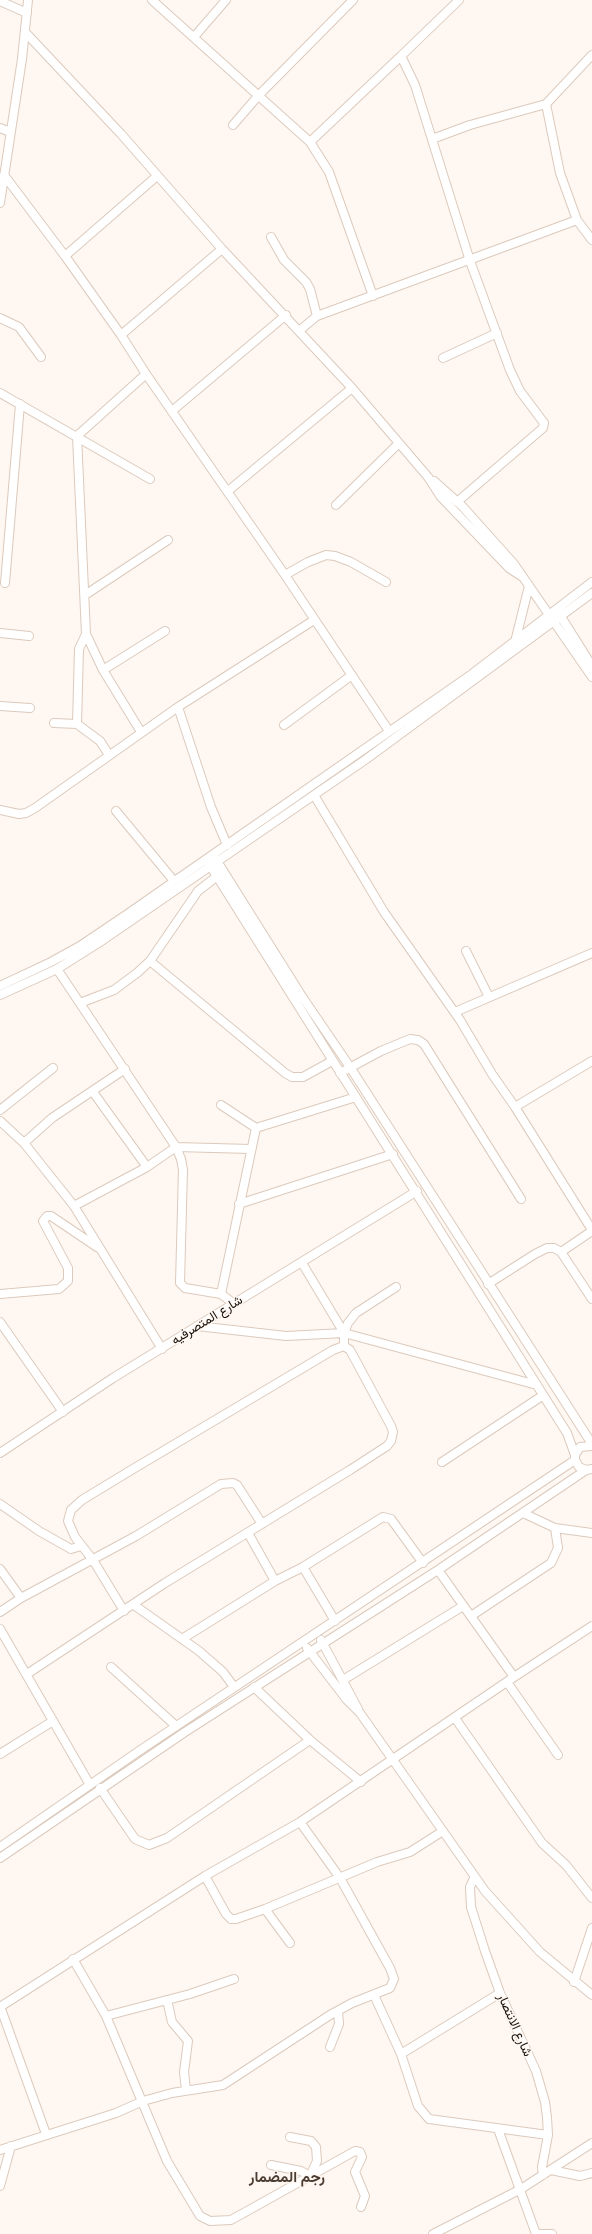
<!DOCTYPE html>
<meta charset="utf-8">
<style>
body{margin:0}
canvas{display:block;background:#fff7f2}
</style>
<canvas width="592" height="2234"></canvas>
<script>
const g = document.querySelector('canvas').getContext('2d');
g.lineJoin = 'round';
function toPath(rows) {
  const path = new Path2D();
  for (const r of rows) {
    path.moveTo(r[0], r[1]);
    for (let i = 2; i < r.length; i += 2) path.lineTo(r[i], r[i + 1]);
  }
  return path;
}
function trace(path, color, width, dash) {
  g.strokeStyle = color;
  g.lineWidth = width;
  g.lineCap = dash ? 'butt' : 'round';
  g.setLineDash(dash || []);
  g.stroke(path);
}
function label(font, color, halo, rows, align = 'center') {
  g.font = font + ' "Golos Text",Vazirmatn,sans-serif';
  g.lineWidth = 3;
  g.setLineDash([]);
  g.textBaseline = 'middle';
  g.strokeStyle = halo;
  g.fillStyle = color;
  for (const [text, x, y, turn = 0] of rows) {
    g.save();
    g.translate(x, y);
    g.rotate((+turn || 0) * Math.PI / 180);
    g.textAlign = isNaN(turn) ? turn : align;
    if (halo) g.strokeText(text, 0, 0);
    g.fillText(text, 0, 0);
    g.restore();
  }
}
const minor = toPath([
 [152,0,310,142,329,172,373,296],
 [0,1,27,13],
 [25,32,121,134,222,249,352,388,428,477,441,497,509,568,521,576],
 [194,37,226,0],
 [546,104,560,173,577,220,592,240],
 [233,125,258,96,353,0],
 [0,128,10,132],
 [432,139,470,125,546,104,592,55],
 [310,142,401,56],
 [4,175,65,256,121,335,146,374,285,575,389,731],
 [0,203,22,59,28,0],
 [271,237,284,260,306,282,310,289,317,316],
 [65,256,157,176],
 [0,318,19,327,41,357],
 [300,330,317,316,577,220],
 [121,335,222,249],
 [443,358,497,333],
 [0,393,150,479],
 [172,411,286,315],
 [434,481,462,506,514,564,592,677],
 [228,491,352,388],
 [457,502,543,428,544,423,520,391,510,370,470,261,415,85,401,56,459,0],
 [336,505,398,444],
 [285,575,308,562,326,555,335,556,351,562,386,582],
 [5,583,20,404],
 [85,595,168,540],
 [558,612,592,666],
 [0,633,29,636],
 [515,642,529,586],
 [103,670,165,631],
 [0,706,30,708],
 [178,707,211,807,227,845],
 [54,723,77,724,100,741,109,755],
 [77,724,79,649,86,634],
 [284,725,352,675],
 [141,732,103,670,86,634,77,436,146,374],
 [314,795,384,912,460,1020,492,1074,515,1107,592,1230],
 [0,810,19,814,26,813,35,808,178,707,314,620],
 [116,811,174,881],
 [215,858,301,995,350,1067,592,1444],
 [208,862,567,1433,575,1455],
 [466,951,489,997],
 [150,961,285,1073,292,1077,303,1077,332,1061],
 [57,969,176,1147,181,1159,183,1170,180,1283,185,1288,221,1294,233,1303],
 [0,986,51,962,80,946,126,915,472,674,592,582],
 [0,995,57,969,103,940,365,760,592,593],
 [80,1003,114,990,137,973,150,961,198,891,216,877],
 [455,1012,592,953],
 [340,1073,381,1051,410,1039,418,1040,424,1044,521,1199],
 [93,1092,147,1167],
 [221,1105,256,1128,356,1097],
 [515,1107,592,1061],
 [0,1110,53,1068],
 [0,1121,24,1143,52,1118,125,1069],
 [24,1143,74,1206,162,1349],
 [239,1204,393,1154],
 [74,1206,147,1167,176,1147,251,1149],
 [561,1252,592,1231],
 [488,1284,535,1254,547,1248,554,1248,561,1252,592,1299],
 [0,1294,59,1289,68,1281,68,1268,43,1221,47,1216,51,1216,97,1247],
 [221,1294,256,1128],
 [0,1322,63,1412],
 [197,1326,286,1336,344,1333,537,1385],
 [344,1333,348,1323,356,1313,396,1287],
 [592,1446,580,1447,575,1455,575,1460,579,1467,586,1470,592,1469],
 [0,1453,113,1378,417,1191],
 [442,1462,542,1396],
 [0,1504,39,1531,71,1549,81,1546],
 [523,1513,555,1528,592,1533],
 [248,1533,275,1581],
 [303,1567,335,1621],
 [0,1569,21,1598],
 [438,1570,514,1677],
 [134,1605,199,1651,223,1672,234,1687],
 [124,1611,93,1560,75,1537,68,1521,71,1510,82,1500,128,1472,333,1350,344,1346],
 [0,1612,21,1598,136,1536,221,1484,233,1483,237,1485,262,1524],
 [471,1616,551,1563,558,1548,555,1528],
 [0,1629,90,1785],
 [182,1639,275,1581,303,1567,383,1517,391,1519,423,1563],
 [321,1640,358,1709],
 [307,1648,347,1700,360,1713,485,1891,540,1952,592,1995],
 [111,1667,176,1726],
 [27,1674,165,1583,350,1470,387,1446,391,1441,393,1432,391,1426,350,1350,344,1346,344,1333,302,1263],
 [343,1680,463,1606],
 [507,1682,558,1755],
 [254,1687,310,1740,361,1782],
 [455,1718,542,1843,566,1865,592,1898],
 [0,1754,53,1721],
 [100,1788,135,1839,149,1845,167,1838,310,1740],
 [0,1847,139,1751,575,1460],
 [0,1858,185,1732,438,1570,586,1470],
 [205,1876,226,1914,231,1919,236,1919,265,1909,377,1862,410,1852,443,1831],
 [474,1878,470,1887,471,1907,485,1951,500,1993,536,2071,545,2102,547,2117,548,2135,542,2167,543,2175],
 [265,1909,290,1943],
 [73,1959,106,2016,167,2161,200,2216,210,2221,231,2220,355,2151,360,2152,362,2157,355,2172,365,2196,361,2207],
 [574,1982,592,1928],
 [374,1995,401,2054,418,2106,429,2119,548,2135],
 [167,2000,172,2022,188,2041,184,2072,186,2090],
 [0,2006,46,2134],
 [0,2007,205,1876,300,1822,514,1677,592,1626],
 [106,2016,190,1994,234,1979],
 [330,2047,339,2024,338,2011],
 [401,2054,500,1993],
 [498,2129,536,2234],
 [0,2150,116,2113,143,2101,172,2093,223,2085,330,2015,352,2003,390,1988,394,1979,390,1968,340,1878,300,1822],
 [271,2165,301,2171,310,2176,317,2161,316,2147,311,2141,290,2137],
 [551,2170,580,2176,592,2173],
 [0,2186,11,2146],
 [433,2234,521,2189,592,2143],
 [536,2234,552,2234]
]);
const streetNames = [
 ["شارع المتصرفيه",207,1320,-32],
 ["شارع الانتصار",515,2025,66]
];
const quarterNames = [
 ["رجم المضمار",287,2177]
];
trace(minor, '#dccabc', 10);
trace(minor, '#fff', 8);
label('13px', '#16100b', '#fff7f2', streetNames);
label('bold 15px', '#4c3d32', '#fff7f2', quarterNames);
</script>
